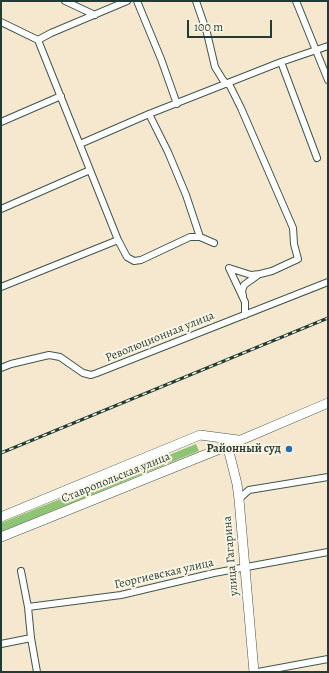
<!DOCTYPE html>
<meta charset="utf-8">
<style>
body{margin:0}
#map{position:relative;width:329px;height:673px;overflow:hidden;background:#f6e8cf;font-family:Alegreya,serif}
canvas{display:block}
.frame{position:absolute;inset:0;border:2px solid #1f3d34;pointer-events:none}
.scale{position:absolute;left:187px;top:20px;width:85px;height:18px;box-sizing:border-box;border:2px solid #1f3d34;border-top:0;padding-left:5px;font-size:12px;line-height:14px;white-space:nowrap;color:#1f3d34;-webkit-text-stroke:3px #fcf5e5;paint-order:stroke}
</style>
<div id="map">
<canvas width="329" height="673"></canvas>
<div class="frame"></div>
<div class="scale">100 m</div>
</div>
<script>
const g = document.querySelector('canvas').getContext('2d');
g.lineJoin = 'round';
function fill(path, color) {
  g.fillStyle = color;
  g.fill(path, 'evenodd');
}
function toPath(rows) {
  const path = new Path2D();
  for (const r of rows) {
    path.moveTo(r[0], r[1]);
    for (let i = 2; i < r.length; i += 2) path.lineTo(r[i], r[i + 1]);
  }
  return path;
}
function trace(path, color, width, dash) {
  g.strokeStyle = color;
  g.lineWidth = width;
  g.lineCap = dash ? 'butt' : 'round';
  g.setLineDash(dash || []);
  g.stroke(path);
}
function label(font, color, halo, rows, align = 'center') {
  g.font = font + ' Alegreya,serif';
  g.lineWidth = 4;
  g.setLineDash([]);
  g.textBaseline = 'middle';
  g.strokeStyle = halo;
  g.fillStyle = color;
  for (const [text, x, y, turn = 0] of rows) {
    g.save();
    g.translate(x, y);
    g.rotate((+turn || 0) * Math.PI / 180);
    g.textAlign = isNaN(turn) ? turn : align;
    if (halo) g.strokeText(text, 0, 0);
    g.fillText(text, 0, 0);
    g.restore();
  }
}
const green = toPath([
 [196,444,199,451,1,532,1,523]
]);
const street = toPath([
 [65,1,95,15],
 [137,1,161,59,177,104],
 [196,1,207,33,215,67,223,80,227,84],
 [296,1,328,80],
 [1,22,38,40,118,240],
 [38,40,51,33,127,1],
 [281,62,317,158],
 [229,84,241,108,293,228,294,244,298,259,272,271,260,274,251,275,229,268,245,302,245,315],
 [149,114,168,152,186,195,200,237],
 [1,122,61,96],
 [80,144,149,114,281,62,328,46],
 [1,209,90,170],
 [1,287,118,240,127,257,134,261,141,260,190,237,200,237,214,243],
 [243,296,242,291,244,285,258,275],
 [1,368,11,364,49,355,60,357,83,373,91,375,97,373,328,282],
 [239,499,249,490,328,477],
 [21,571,28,607,31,638,37,672],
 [28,607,121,595,214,573,328,552],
 [1,644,31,638],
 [258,672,328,659]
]);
const secondary = toPath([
 [226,440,237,484,239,499,254,672],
 [1,517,200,435,238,440],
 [1,537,227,446,328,403]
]);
const rail = toPath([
 [1,453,328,318]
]);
const markers = [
 [289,449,4,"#1f6fb2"]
];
const streetNames = [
 ["Революционная улица",160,337,-22],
 ["Ставропольская улица",116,478,-22],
 ["улица Гагарина",231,556,-95],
 ["Георгиевская улица",164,574,-13]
];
const poiNames = [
 ["Районный суд",281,449]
];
fill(green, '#8fc475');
trace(street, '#3f574b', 8);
trace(secondary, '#3f574b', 10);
trace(street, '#fff', 6);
trace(secondary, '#fff', 9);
trace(rail, '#1f3d34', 3);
trace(rail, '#fcf5e5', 1.5, [4.5]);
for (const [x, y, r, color] of markers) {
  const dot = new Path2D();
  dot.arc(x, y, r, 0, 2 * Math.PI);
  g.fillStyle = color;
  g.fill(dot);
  trace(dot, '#fcf5e5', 1.5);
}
label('12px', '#1f3d34', '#fcf5e5', streetNames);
label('bold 12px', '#1f3d34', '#fcf5e5', poiNames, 'right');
</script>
